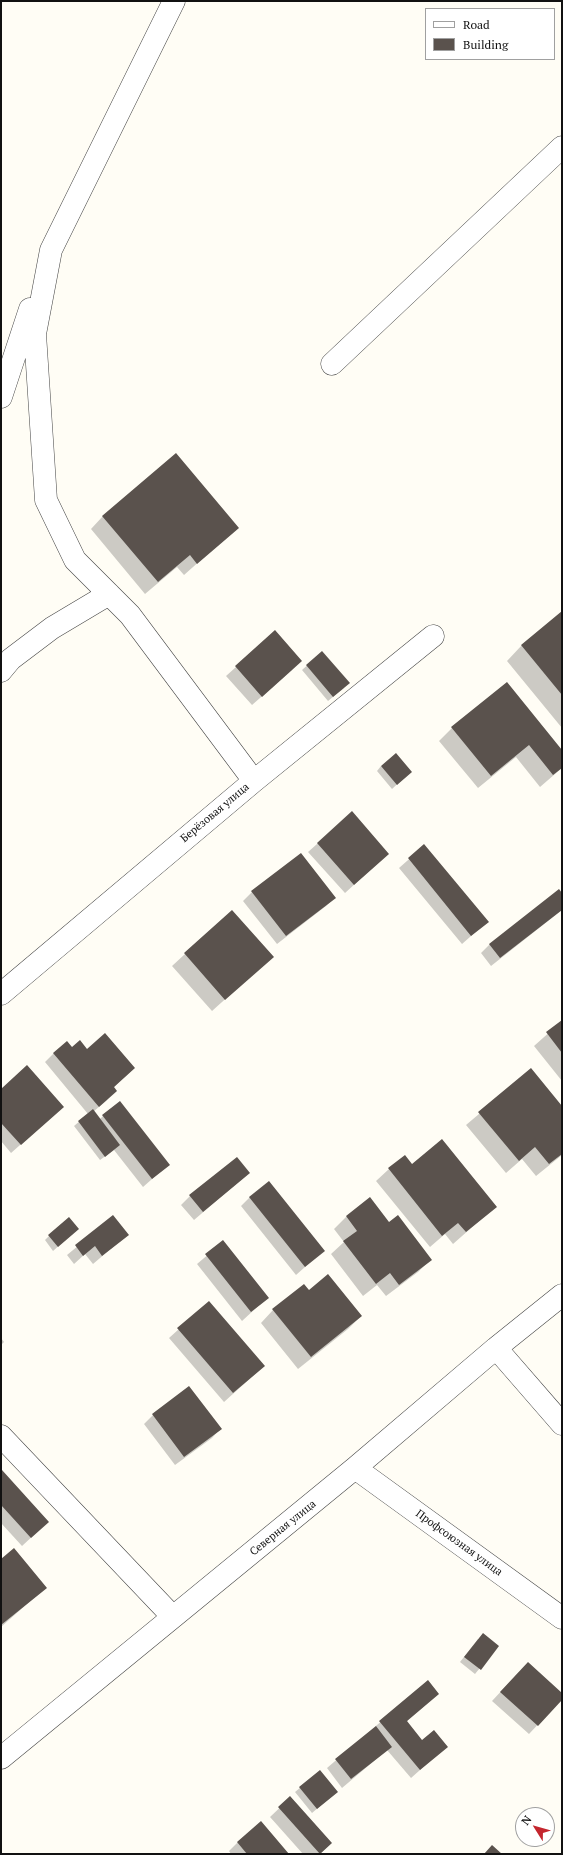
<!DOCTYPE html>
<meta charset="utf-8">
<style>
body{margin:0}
#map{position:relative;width:563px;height:1855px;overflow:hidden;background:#fffdf5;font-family:"PT Serif",serif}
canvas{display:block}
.frame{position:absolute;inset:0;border:2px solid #111;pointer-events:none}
.legend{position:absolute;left:425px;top:8px;width:130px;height:52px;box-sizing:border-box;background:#fff;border:1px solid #a0a0a0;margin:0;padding:5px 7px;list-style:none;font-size:12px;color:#111}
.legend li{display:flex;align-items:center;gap:8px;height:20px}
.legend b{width:20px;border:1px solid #a0a0a0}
.north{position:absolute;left:515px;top:1807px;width:40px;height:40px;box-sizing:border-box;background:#fff;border:1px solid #a0a0a0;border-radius:50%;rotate:307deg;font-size:11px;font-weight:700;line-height:16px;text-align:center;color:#111}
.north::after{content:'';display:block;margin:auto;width:14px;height:18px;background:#c4262e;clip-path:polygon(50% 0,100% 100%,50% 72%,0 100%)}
</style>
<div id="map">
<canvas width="563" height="1855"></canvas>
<div class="frame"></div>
<ul class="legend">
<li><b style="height:5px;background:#fff"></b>Road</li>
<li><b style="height:11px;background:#5a524d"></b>Building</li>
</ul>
<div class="north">N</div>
</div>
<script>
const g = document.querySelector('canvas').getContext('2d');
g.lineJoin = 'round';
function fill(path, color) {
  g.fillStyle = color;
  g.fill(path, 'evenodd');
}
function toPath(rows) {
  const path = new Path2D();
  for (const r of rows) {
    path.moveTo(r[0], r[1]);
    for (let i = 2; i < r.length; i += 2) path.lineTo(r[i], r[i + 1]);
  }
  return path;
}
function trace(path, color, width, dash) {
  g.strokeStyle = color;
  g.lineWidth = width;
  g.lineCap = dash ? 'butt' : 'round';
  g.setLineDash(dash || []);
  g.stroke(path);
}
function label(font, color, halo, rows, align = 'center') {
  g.font = font + ' "PT Serif",serif';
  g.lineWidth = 4;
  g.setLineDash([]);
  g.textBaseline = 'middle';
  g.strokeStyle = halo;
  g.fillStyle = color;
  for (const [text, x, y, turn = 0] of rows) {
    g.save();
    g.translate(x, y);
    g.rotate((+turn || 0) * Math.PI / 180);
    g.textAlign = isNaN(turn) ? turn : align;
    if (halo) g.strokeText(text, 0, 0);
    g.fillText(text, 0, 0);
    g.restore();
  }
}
const shadow = toPath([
 [103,516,237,528,184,575,177,567,145,594,91,529],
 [562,612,562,728,507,661,522,645],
 [275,632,292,670,252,705,226,676],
 [322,652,344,688,328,701,302,670],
 [506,684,562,752,562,768,540,787,516,757,478,788,439,741,452,728],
 [381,766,406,776,392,789,377,771],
 [352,813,379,862,345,893,308,852],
 [424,846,487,922,462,944,399,868],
 [252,892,334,898,326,906,277,944,243,901],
 [562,895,562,910,491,966,481,953,490,944],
 [185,954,272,957,212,1011,172,966],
 [562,1021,562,1081,534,1046],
 [72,1048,87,1050,134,1068,113,1088,107,1100,93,1112,99,1120,103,1116,168,1165,143,1187,114,1150,100,1160,74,1126,88,1114,45,1062,54,1053],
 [531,1070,562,1108,562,1155,536,1176,522,1159,506,1173,466,1125],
 [1,1090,53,1116,11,1153,1,1141],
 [411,1165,495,1207,453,1244,445,1234,430,1247,376,1181,389,1169],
 [249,1173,194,1220,181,1205,190,1196],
 [250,1197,323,1251,296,1275,241,1206],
 [370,1199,389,1223,430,1260,418,1272,386,1296,377,1285,363,1296,331,1254,344,1242,334,1229,346,1217],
 [113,1217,127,1235,93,1264,85,1254,74,1264,67,1255],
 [73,1233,53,1251,45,1240,49,1236],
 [223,1242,267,1298,242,1321,197,1264],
 [309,1291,361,1316,348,1329,298,1369,261,1323,273,1310],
 [209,1302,264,1366,224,1402,169,1338],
 [1,1338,4,1342,1,1345],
 [189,1388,220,1429,212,1438,175,1465,144,1424,153,1415],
 [2,1471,48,1522,22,1546,1,1523],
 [1,1560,45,1588,1,1627],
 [478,1639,498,1646,475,1674,460,1662],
 [519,1672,562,1695,562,1699,529,1734,492,1701],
 [427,1682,438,1694,406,1722,422,1741,437,1755,411,1778,387,1750,342,1788,327,1768],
 [320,1771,332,1796,312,1813,295,1792],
 [290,1798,331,1843,320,1854,303,1854,270,1817],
 [238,1842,287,1854,231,1854,229,1851]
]);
const building = toPath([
 [176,453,239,528,197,564,190,555,158,582,102,516],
 [562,611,562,695,521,645],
 [275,630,302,661,262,697,235,666],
 [322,651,350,683,333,697,306,665],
 [507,682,562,750,562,768,553,775,529,745,491,776,451,727],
 [396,753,412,772,397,785,381,766],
 [352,811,389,854,354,885,317,843],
 [424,844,489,922,471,936,408,858],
 [301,853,336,898,286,936,251,891],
 [559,889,562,893,562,910,500,958,489,944],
 [232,910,274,957,225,1000,184,953],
 [562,1020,562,1053,546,1032],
 [105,1033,135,1068,114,1087,117,1091,99,1107,53,1053,67,1041,72,1047,80,1040,87,1049],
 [27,1065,64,1107,21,1145,1,1123,1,1089],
 [531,1068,562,1106,562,1154,549,1164,535,1147,519,1161,478,1112],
 [120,1101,170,1165,152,1179,102,1115],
 [93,1109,120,1145,105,1157,78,1121],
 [442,1139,497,1207,466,1232,458,1223,442,1236,388,1168,405,1155,412,1164],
 [237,1157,250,1173,203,1212,189,1195],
 [269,1181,325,1251,305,1267,249,1197],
 [370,1197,389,1222,398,1215,432,1260,399,1285,390,1273,376,1284,343,1241,357,1231,346,1216],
 [113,1215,129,1235,102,1256,95,1246,83,1256,75,1245],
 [69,1217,79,1229,58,1247,48,1235],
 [223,1240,269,1298,251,1312,205,1254],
 [328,1274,362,1316,311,1357,272,1309,304,1284,309,1290],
 [209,1301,265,1366,233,1393,177,1328],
 [189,1386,222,1429,184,1457,152,1414],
 [2,1470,49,1522,31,1538,1,1505],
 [14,1548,47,1588,1,1625,1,1559],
 [483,1633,499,1646,481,1670,464,1657],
 [528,1662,562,1693,562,1700,538,1726,500,1692],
 [428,1680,439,1694,407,1721,422,1740,434,1730,448,1747,420,1770,379,1721],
 [376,1726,392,1747,351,1779,335,1759],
 [320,1770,338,1792,317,1809,299,1787],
 [290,1796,332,1843,320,1854,278,1807],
 [261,1821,289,1854,247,1854,237,1842],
 [492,1845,502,1854,484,1854]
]);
const minor = toPath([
 [174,1,51,250,35,334,46,500,75,560,130,615,254,781],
 [332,364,562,147],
 [1,397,30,309],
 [1,671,11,659,52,628,109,594],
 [1,994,254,781,433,636],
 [496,1348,562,1424],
 [1,1436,173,1617],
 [355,1468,562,1618],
 [1,1758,355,1468,496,1348,562,1295]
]);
const streetNames = [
 ["Берёзовая улица",215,813,-40],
 ["Северная улица",283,1528,-39],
 ["Профсоюзная улица",459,1543,36]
];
fill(shadow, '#0003');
fill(building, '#5a524d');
trace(minor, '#444', 23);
trace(minor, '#fff', 22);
label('11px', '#111', '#fff', streetNames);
</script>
